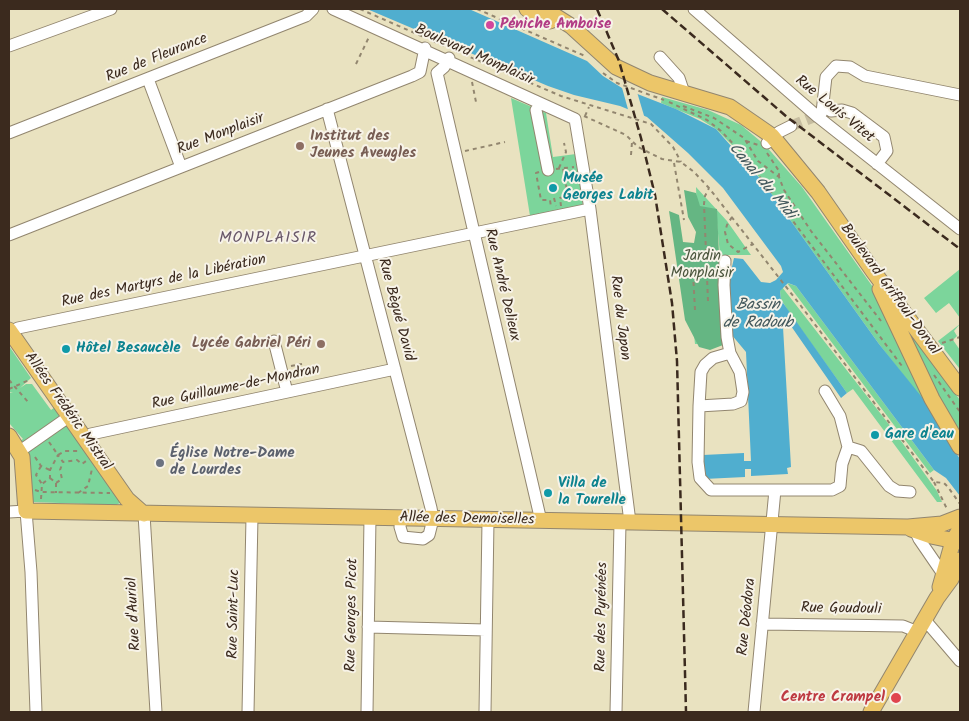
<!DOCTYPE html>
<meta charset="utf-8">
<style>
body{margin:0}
#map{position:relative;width:969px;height:721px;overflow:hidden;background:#e9e2c0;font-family:Kalam,sans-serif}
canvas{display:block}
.frame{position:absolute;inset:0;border:10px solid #3b2a1e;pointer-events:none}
</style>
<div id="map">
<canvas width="969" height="721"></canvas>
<div class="frame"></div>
</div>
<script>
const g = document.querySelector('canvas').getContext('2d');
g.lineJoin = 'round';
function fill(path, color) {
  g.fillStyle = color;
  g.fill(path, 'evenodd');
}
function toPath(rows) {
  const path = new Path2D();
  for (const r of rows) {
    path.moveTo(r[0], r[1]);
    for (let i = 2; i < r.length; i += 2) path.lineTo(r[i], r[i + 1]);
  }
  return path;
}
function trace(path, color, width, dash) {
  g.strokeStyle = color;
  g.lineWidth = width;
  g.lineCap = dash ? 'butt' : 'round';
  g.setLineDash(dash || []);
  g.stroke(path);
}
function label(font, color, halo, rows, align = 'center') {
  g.font = font + ' Kalam,sans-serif';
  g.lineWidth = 4;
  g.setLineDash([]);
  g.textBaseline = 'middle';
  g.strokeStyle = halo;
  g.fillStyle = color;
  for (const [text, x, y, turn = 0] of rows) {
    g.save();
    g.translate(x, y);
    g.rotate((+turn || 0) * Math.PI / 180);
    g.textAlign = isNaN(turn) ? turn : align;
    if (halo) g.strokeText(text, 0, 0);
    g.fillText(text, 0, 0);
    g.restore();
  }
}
const green = toPath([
 [662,97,708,110,741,125,765,145,802,187,875,290,928,407,879,344,763,182,738,151,716,129,700,119,661,103],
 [511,98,546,113,553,157,576,154,583,205,530,216],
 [696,187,727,221,751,255,720,255,716,212,701,344,695,344,685,250,698,248],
 [960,269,960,318,949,303,936,313,924,298],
 [787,283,796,286,934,470,930,473],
 [782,287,891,427,937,491,942,502,937,502,853,389,847,393,790,314,781,299,780,291],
 [960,324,954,331,957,336,953,340,960,350,959,368,938,341],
 [912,335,960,400,960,437,937,399,911,339],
 [9,346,31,378,20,388,26,384,32,384,51,410,58,405,121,500,120,503,116,505,32,502,18,442,23,439,9,423,9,393,13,393,9,392]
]);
const forest = toPath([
 [684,190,696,193,700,206,717,209,723,345,710,350,699,347,685,320,669,211,679,215,683,242,694,243,696,232,688,217]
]);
const water = toPath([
 [367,9,469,9,587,61,603,76,622,88,676,109,716,129,763,182,879,344,933,411,944,435,960,459,960,496,946,478,934,470,796,286,788,283,780,291,781,300,847,393,841,398,791,326,786,324,783,327,791,467,787,468,788,474,751,476,751,469,745,469,745,477,704,479,703,455,744,453,744,461,751,461,746,352,731,334,728,284,734,258,743,259,761,282,770,283,776,280,783,272,781,266,723,188,688,153,647,117,620,106,574,95,548,86]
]);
const pier = toPath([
 [621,84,637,92,645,119,629,113]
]);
const minorTunnel = toPath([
 [791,126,824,113]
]);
const path = toPath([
 [360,9,426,38],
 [477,9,585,56],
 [433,41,449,48],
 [456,51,561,96,651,124,673,147,681,162],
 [356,64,369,37],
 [603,73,617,83,664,100],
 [472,82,476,102],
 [669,102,707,120,721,131,741,152,902,366],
 [683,106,714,118,744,138,758,161,779,177,784,190,811,231,881,321],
 [584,116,626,135,638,147,662,159,681,162,694,172,709,188,801,306,934,482,944,483,948,487,960,504],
 [585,116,589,107],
 [746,141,758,145],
 [465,151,505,142],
 [767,153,779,171,779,177],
 [631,155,632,142],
 [674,163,684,220],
 [559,168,566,152,564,143],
 [556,169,574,167],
 [539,172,536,173,541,200,550,200,551,207],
 [554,198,556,206],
 [561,206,560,198,568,196,563,168],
 [732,217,727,225,725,232,728,244,738,252,753,244],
 [694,257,705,256],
 [708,301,704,204,705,196,709,188],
 [695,310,693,273,706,272],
 [942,343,960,337],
 [291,366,302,364],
 [934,375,960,412],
 [9,380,28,402],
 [9,389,29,380],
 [49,442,58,455,65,451,79,451],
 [35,457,41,466,50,470],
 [41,466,36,475,42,484],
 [50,478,56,483,62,479,60,470,63,462],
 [934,482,947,509],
 [56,483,56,493],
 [35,490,41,492,110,493],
 [78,493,88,486,92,469],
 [41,499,42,484,50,478,50,470,58,455,63,462,77,460,82,464,86,461]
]);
const minor = toPath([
 [333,9,575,119],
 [694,9,818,117,960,229],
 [9,46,111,9],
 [660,57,679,78,684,93],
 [449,58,444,67,437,73,541,521],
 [148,79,181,167],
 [327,109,431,508,433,519,429,535,423,539,403,537,400,527,401,518],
 [536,110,548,170],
 [831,111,842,110,852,113,884,137,887,151,877,164],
 [818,117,822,112,826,77,836,66,850,67,865,76,960,95],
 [575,119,590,209,630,522],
 [9,133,306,16,313,9],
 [767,143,779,132,791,126],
 [9,235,412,76,420,72,425,48],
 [725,261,724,285,727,337,730,353,740,372,743,392,741,401,733,404,699,406,698,462,700,478,711,490,775,490],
 [10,332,18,328,590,209],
 [274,341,287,392],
 [699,406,701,372,705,365,713,358,730,353],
 [85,438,91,434,395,369],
 [848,447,861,451,889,486,897,491,910,492],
 [20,451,70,416],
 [9,512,26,511,31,572,36,712],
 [144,514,156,712],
 [916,532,919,539,943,574],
 [925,620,960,661],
 [762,624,903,626,918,632],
 [368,627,486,630],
 [248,712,252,517],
 [367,712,370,518],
 [485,712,488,521],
 [616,712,620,523],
 [754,712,775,490,832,490,840,486,842,464,848,447,840,416,825,391]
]);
const major = toPath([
 [527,9,550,21],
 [544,9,571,26,616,67,650,83,730,107,772,136,818,192,873,271,960,388],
 [880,289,932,399,960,447],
 [9,330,127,499,144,514],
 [9,436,22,457,26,511,908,527,942,524,960,517],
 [911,529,931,536,960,542],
 [940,587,953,541,960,529],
 [871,712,937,598,951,579,960,560]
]);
const rail = toPath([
 [597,9,619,61,641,138,655,195,672,303,677,361,686,712],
 [662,9,787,117,960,249]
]);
const markers = [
 [490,25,5,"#d1479c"],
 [300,146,5,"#8d6e63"],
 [553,188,5,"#0f9aa8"],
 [321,344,5,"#8d6e63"],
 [66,349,5,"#0f9aa8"],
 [875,435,5,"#0f9aa8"],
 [160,463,5,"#6b7280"],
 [548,493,5,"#0f9aa8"],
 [896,698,6,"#e0444e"]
];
const hotelNames = [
 ["Péniche Amboise",500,25]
];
const streetNames = [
 ["Boulevard Monplaisir",474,56,24],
 ["Rue de Fleurance",157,59,-22],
 ["Rue Louis Vitet",834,110,39],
 ["Rue Monplaisir",221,135,-21],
 ["Rue des Martyrs de la Libération",164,282,-12],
 ["Rue André Delieux",501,285,77],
 ["Boulevard Griffoul-Dorval",889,290,54],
 ["Rue Bègué David",395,310,75],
 ["Rue du Japon",619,318,83],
 ["Rue Guillaume-de-Mondran",236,388,-12],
 ["Allées Frédéric Mistral",67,412,55],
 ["Allée des Demoiselles",467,520,1],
 ["Rue Goudouli",841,610,1],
 ["Rue d'Auriol",135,614,-93],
 ["Rue Saint-Luc",235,614,-89],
 ["Rue Georges Picot",353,615,-89],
 ["Rue des Pyrénées",603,617,-89],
 ["Rue Déodora",748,617,-84]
];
const educationNames = [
 ["Institut des",310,137],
 ["Jeunes Aveugles",310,154],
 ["Lycée Gabriel Péri",311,344,"right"]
];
const cultureNames = [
 ["Musée",563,179],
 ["Georges Labit",563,196],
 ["Hôtel Besaucèle",76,349],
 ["Gare d'eau",885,435],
 ["Villa de",558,484],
 ["la Tourelle",558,501]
];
const parkNames = [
 ["Jardin",702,257],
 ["Monplaisir",702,274]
];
const worshipNames = [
 ["Église Notre-Dame",170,454],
 ["de Lourdes",170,471]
];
const healthNames = [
 ["Centre Crampel",885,698]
];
const waterNames = [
 ["Canal du Midi",761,182,50],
 ["Bassin",758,306],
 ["de Radoub",758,324]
];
const neighbourhoodNames = [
 ["MONPLAISIR",268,239]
];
fill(green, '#7cd59b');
fill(forest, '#65b683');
fill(water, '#50aecf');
fill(pier, '#e9e2c0');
trace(minorTunnel, '#c6bda0', 11, [11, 5.5]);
trace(minor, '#92866f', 13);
trace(major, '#92866f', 17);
trace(path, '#92866f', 2, [4, 4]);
trace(minor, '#fff', 11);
trace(major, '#ecc669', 15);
trace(rail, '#3b2a1e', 2.5, [8, 4]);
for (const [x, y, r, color] of markers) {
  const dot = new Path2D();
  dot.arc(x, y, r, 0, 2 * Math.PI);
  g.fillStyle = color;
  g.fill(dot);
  trace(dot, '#f7f3e8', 2);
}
label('bold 15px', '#b23c85', '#f7f3e8', hotelNames, 'left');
label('15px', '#3b2a1e', '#f7f3e8', streetNames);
label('bold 15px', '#785e54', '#f7f3e8', educationNames, 'left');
label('bold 15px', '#0d838f', '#f7f3e8', cultureNames, 'left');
label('15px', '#4b553d', '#f7f3e8', parkNames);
label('bold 15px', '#5b616d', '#f7f3e8', worshipNames, 'left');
label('bold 15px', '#be3a42', '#f7f3e8', healthNames, 'right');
label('italic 16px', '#42585c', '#f7f3e8', waterNames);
g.letterSpacing = '1px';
label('16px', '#69586a', '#f7f3e8', neighbourhoodNames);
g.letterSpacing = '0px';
</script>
